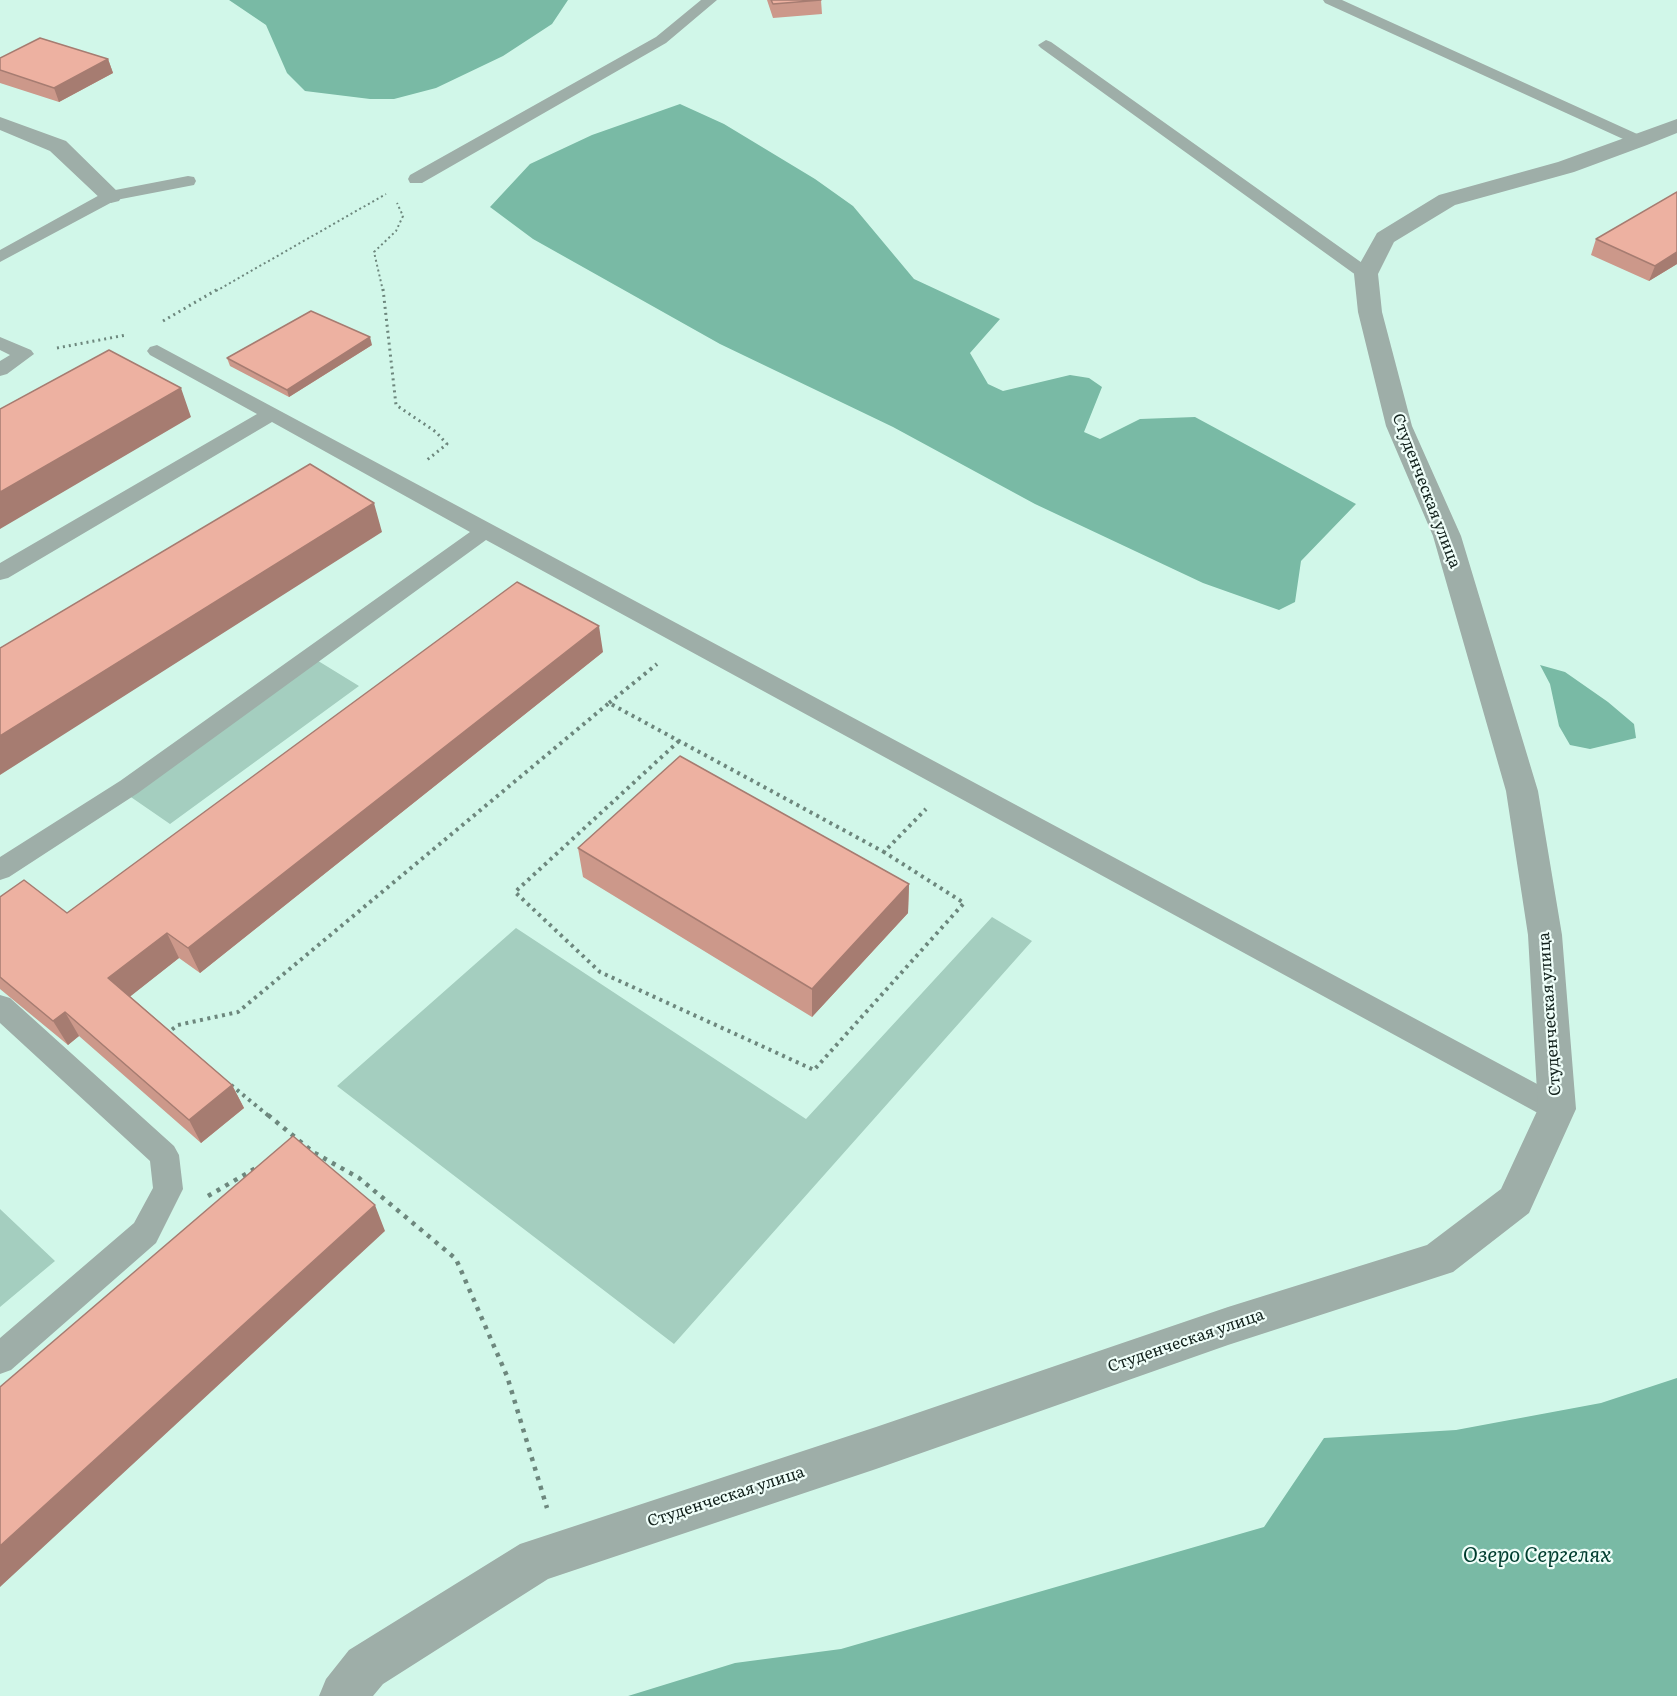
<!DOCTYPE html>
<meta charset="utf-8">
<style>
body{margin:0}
canvas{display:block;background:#d1f7e9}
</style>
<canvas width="1677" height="1696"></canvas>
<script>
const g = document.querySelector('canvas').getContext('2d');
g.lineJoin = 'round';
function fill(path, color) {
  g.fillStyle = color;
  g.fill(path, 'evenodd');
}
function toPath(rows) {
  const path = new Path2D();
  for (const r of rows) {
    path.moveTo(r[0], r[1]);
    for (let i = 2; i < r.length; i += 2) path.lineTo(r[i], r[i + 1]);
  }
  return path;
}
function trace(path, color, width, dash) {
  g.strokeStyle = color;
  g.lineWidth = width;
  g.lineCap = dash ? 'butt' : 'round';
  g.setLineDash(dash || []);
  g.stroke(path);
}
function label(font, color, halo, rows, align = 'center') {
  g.font = font + ' Literata,serif';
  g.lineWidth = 4.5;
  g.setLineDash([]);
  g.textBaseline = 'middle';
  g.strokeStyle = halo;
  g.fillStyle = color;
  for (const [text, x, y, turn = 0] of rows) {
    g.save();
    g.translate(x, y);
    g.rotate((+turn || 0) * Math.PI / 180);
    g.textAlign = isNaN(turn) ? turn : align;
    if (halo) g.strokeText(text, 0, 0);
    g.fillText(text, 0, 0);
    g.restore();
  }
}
const green = toPath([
 [315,659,359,686,170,824,125,793],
 [992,917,1032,941,674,1344,337,1086,516,928,806,1119],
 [0,1209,55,1261,0,1307]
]);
const water = toPath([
 [229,0,568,0,552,24,503,56,436,88,394,99,370,99,305,91,287,73,266,25],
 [680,104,724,124,815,179,853,206,914,279,1000,319,970,353,988,384,1003,391,1070,375,1089,378,1102,387,1084,432,1100,439,1140,419,1195,417,1356,504,1301,561,1295,602,1279,610,1203,583,1035,504,893,427,720,344,533,239,490,207,530,164,592,135],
 [1540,665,1565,672,1608,702,1634,724,1636,738,1590,749,1570,745,1559,726,1550,684],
 [1677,1378,1677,1696,628,1696,735,1663,841,1649,1264,1527,1324,1438,1456,1430,1601,1403]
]);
const pathFar3 = toPath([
 [216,291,386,194],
 [383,291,374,252,396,231,403,216,397,203]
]);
const pathFar2 = toPath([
 [383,289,396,405,436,432,447,444,427,460],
 [163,321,218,289],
 [57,348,126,335]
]);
const pathFar1 = toPath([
 [609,703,657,664],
 [679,741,515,892,600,972,814,1070,964,903,884,852],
 [166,1034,178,1025,238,1012,609,703,884,852,926,809],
 [231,1085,270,1117]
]);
const path = toPath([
 [268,1115,313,1152,359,1178,456,1259,507,1376,547,1508],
 [208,1196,256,1168]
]);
const service = toPath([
 [701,0,717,0,666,43,422,183,410,183,408,179,410,175,656,37,701,0],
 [1323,0,1342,0,1646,138,1648,141,1640,146,1634,144,1325,3,1323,0],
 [1046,40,1051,42,1372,270,1375,274,1372,278,1360,278,1041,48,1038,45,1046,40],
 [188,176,194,177,196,181,194,185,116,200,0,262,0,250,105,192,188,176],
 [0,337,31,350,34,354,7,374,0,376,0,361,10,355,0,350,0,337],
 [157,345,1567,1100,1571,1109,1567,1118,1557,1121,1547,1118,486,540,138,793,9,877,0,880,0,857,120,781,470,532,272,422,8,578,0,580,0,563,257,414,150,355,147,351,150,347,157,345],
 [0,995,10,998,174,1146,179,1155,183,1189,156,1243,11,1370,0,1374,0,1338,134,1223,153,1188,150,1161,0,1023,0,995]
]);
const minor = toPath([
 [0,117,66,141,122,196,119,201,111,203,103,201,50,151,0,130,0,117]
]);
const tertiary = toPath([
 [1677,119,1677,133,1647,145,1574,172,1455,205,1394,242,1378,274,1382,312,1412,426,1461,536,1538,791,1562,935,1576,1109,1529,1213,1453,1272,1228,1345,876,1469,548,1579,383,1684,373,1696,319,1696,326,1679,349,1650,520,1544,876,1427,1228,1307,1427,1245,1501,1189,1538,1109,1528,935,1506,791,1433,536,1386,426,1358,312,1354,274,1377,233,1439,195,1558,162,1677,119]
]);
const wall = toPath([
 [767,0,821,0,822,14,773,18],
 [0,58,108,59,113,73,59,102,0,83],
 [1596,239,1677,264,1649,281,1591,255],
 [372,345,289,397,230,366,227,358],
 [603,652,200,973,179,958,130,996,232,1085,244,1108,201,1143,79,1036,68,1045,0,989,0,897,67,913],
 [578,848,909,884,908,913,812,1017,583,877]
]);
const shadedWall = toPath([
 [108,59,113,73,59,102,54,88],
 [1677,252,1677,264,1649,281,1655,266],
 [370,337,372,345,289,397,287,390],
 [181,388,191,417,0,529,0,492],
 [374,503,382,532,0,775,0,736],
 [599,626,603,652,200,973,188,948],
 [909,884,908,913,812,1017,812,989],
 [167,933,179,958,122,1003,108,978],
 [65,1012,79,1036,68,1045,53,1021],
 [232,1085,244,1108,201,1143,189,1120],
 [375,1205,385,1231,0,1587,0,1546]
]);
const building = toPath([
 [771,0,821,0,773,4,771,0],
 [40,38,108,59,54,88,0,70,0,58,40,38],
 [1677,192,1677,252,1655,266,1596,239,1677,192],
 [311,311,370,337,287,390,227,358,311,311],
 [109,350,181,388,0,492,0,409,109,350],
 [310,464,374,503,0,736,0,648,310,464],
 [517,582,599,626,188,948,167,933,108,978,232,1085,189,1120,65,1012,53,1021,0,977,0,897,24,880,67,913,517,582],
 [680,756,909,884,812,989,578,848,680,756],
 [293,1136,375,1205,0,1546,0,1387,293,1136]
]);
const streetNames = [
 ["Студенческая улица",1426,491,69],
 ["Студенческая улица",1550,1014,-94],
 ["Студенческая улица",1186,1341,-19],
 ["Студенческая улица",726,1497,-18]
];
const nearWaternames = [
 ["Озеро Сергелях",1537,1556]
];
fill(green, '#a4cebf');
fill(water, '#79baa5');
trace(pathFar3, '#6d877d', 2, [2, 3]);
trace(pathFar2, '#6d877d', 3, [2, 4]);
trace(pathFar1, '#6d877d', 4, [3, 4.5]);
trace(path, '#6d877d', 4.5, [4, 6]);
fill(service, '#9eaea8');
fill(minor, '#9eaea8');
fill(tertiary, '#9eaea8');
fill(wall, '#cc988a');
fill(shadedWall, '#a67c71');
fill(building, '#edb1a1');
trace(building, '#a67c71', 1.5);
label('16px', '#11201b', '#effef9', streetNames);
label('italic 21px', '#003d2f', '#effef9', nearWaternames);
</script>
